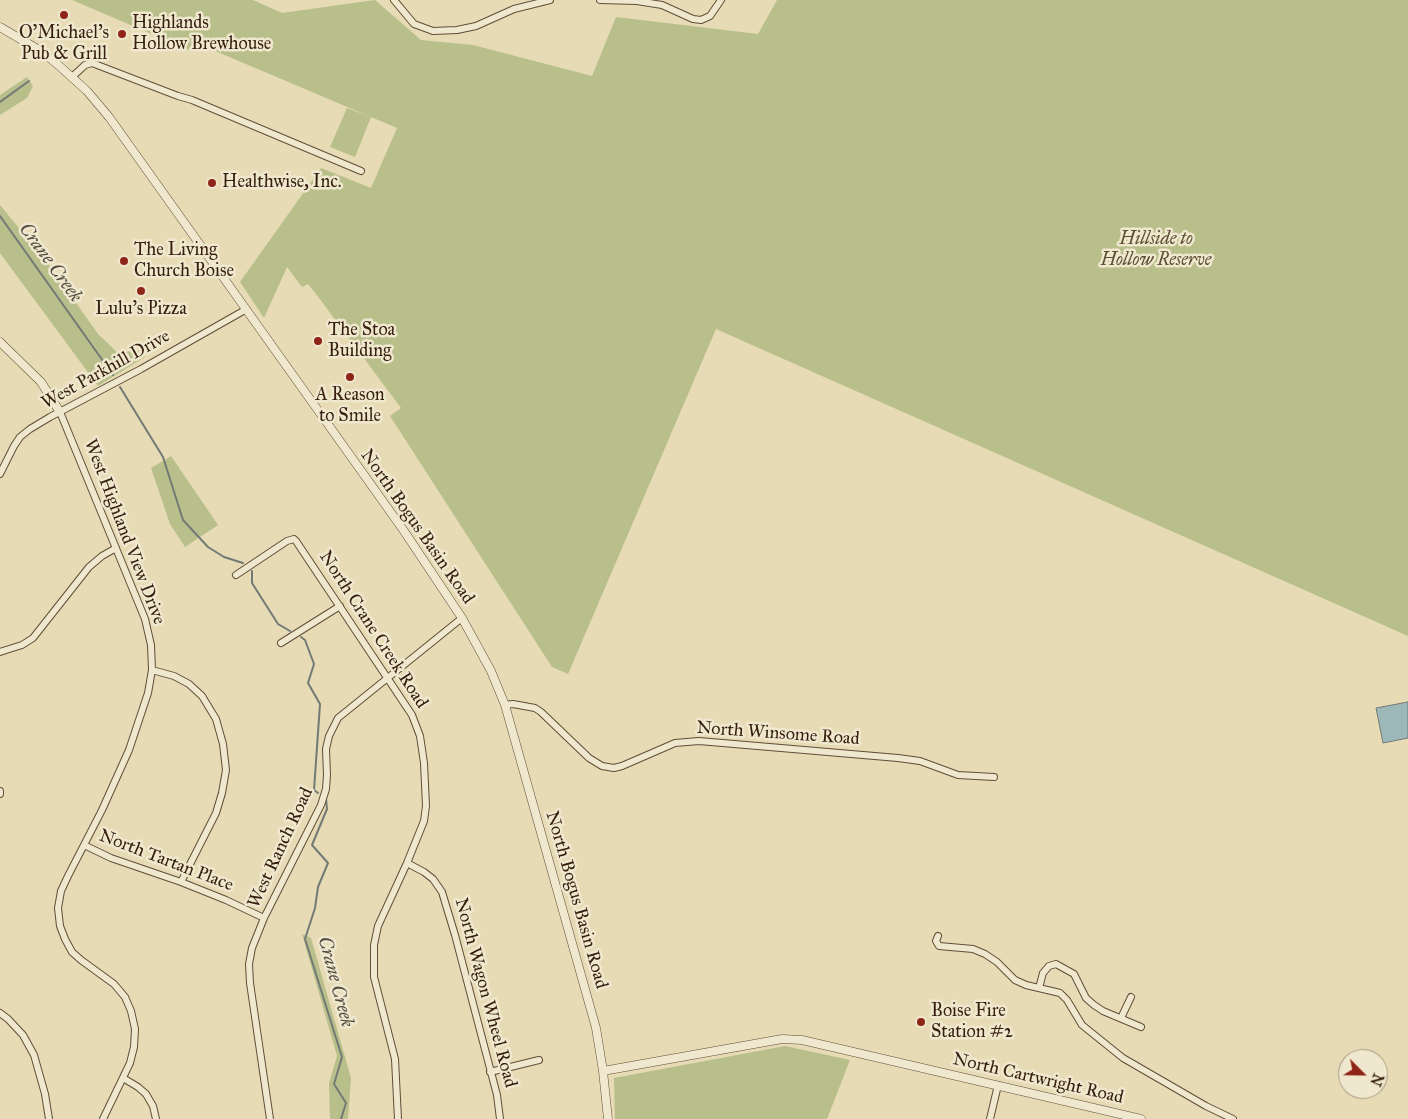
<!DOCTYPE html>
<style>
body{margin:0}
#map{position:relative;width:1408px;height:1119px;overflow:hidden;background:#e6dbb4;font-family:"IM FELL Great Primer",serif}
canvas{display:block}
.north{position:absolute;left:1338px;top:1049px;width:50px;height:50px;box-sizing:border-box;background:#efe8ce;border:1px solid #a59781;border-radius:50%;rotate:113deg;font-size:14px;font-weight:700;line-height:20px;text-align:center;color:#351e0e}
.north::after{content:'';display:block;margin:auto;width:18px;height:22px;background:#8f2418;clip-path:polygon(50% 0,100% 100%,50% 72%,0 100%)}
</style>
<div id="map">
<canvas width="1408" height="1119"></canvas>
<div class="north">N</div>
</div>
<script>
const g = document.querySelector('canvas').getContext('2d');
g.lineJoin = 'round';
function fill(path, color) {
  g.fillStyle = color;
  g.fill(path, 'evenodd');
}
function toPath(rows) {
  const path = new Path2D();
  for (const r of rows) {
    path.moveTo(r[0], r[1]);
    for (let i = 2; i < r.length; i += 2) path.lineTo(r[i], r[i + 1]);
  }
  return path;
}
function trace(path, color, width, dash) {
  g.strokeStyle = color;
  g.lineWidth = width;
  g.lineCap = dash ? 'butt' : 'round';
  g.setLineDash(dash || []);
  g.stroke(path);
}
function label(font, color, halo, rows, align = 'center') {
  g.font = font + ' "IM FELL Great Primer",serif';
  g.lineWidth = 5;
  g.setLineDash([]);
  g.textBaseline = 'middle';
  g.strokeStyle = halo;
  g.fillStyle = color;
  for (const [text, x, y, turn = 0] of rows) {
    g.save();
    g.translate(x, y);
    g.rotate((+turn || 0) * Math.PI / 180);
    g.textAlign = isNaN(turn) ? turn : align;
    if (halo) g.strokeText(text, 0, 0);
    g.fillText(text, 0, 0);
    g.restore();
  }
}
const green = toPath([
 [72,0,253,0,282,13,375,0,421,40,473,45,592,76,616,17,758,34,777,0,1408,0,1408,636,716,329,568,674,552,667,390,416,401,408,316,294,308,284,302,287,287,267,264,318,240,282,321,168,371,188,397,128,201,45,194,52],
 [27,77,33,86,27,98,0,115,0,95],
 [347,108,371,117,355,157,330,147],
 [0,205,50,266,98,334,120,355,130,351,138,350,145,357,98,386,0,253],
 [171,456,218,525,185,547,170,524,151,468],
 [302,934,311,938,351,1078,348,1119,330,1119,329,1083,337,1056],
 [785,1046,850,1060,827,1119,615,1119,614,1078]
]);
const water = toPath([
 [1408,702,1408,738,1383,743,1376,708,1408,702]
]);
const stream = toPath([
 [0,102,29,81],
 [0,216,113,375],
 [120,387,163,457,183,520,208,547,224,557,243,563],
 [252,571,252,583,278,624,290,631],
 [301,637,305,640,314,664,308,683,320,704,314,790,318,793],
 [326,799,327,809,312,845,328,863,318,887,315,908,305,939,342,1057,334,1084,346,1103,341,1119]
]);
const minor = toPath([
 [394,0,414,24,433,31,457,30,476,26,514,9,550,0],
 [600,0,637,1,662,5,693,19,701,20,710,16,721,0],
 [72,77,85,65,92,63,178,96,192,100,361,171],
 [60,412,145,619,151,645,152,670,148,693,129,750,102,810,68,876,61,891,58,908,60,926,65,939,72,952,81,960,114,984,125,997,131,1011,135,1029,134,1047,130,1063,103,1119],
 [0,474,14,446,20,437,30,429,50,417,141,369,245,310],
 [236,575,287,541,294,539,296,541,412,715,420,736,424,763,426,806,424,821,407,863,378,926,374,945,374,977,395,1059,398,1119],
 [281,643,340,606],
 [0,652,22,645,33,638,89,567,102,556,116,548],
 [152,670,174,676,189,684,202,696,216,719,223,744,226,770,222,793,216,813,181,882],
 [505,705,513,704,535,708,541,712,589,758,602,766,614,768,622,766,675,743,699,741,898,758,920,761,958,775,994,777],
 [0,791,0,794],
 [84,845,111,858,181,882,226,900,264,918],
 [407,863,424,872,433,879,442,892,455,935,497,1095,500,1119],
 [938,936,936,941,939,946,973,949,985,954,997,962,1015,980,1026,985,1060,993,1067,1000,1082,1025,1123,1058,1206,1106,1233,1119],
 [1039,988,1043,973,1049,966,1056,964,1074,974,1086,998,1094,1005,1103,1011,1141,1027],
 [0,1013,8,1019,23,1035,34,1055,45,1094,49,1119],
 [1121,1018,1131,997],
 [490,1072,539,1060],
 [123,1078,138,1087,146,1094,153,1106,156,1119],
 [270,1119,250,983,249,964,252,948,264,918,321,805,326,789,327,775,326,749,329,736,338,718,462,618],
 [990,1119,998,1085]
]);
const tertiary = toPath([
 [0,27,39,50,56,63,87,91,109,117,404,531,462,618,491,671,505,705,596,1028,603,1071,608,1119],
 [0,342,41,382,60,412],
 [603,1071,782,1039,802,1040,1141,1119]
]);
const markers = [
 [64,15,5,"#8f2418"],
 [122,34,5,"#8f2418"],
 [212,183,5,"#8f2418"],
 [124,261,5,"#8f2418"],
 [141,291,5,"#8f2418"],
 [318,341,5,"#8f2418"],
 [350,377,5,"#8f2418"],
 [921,1022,5,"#8f2418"]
];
const poiNames = [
 ["Highlands",132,24],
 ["Hollow Brewhouse",132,45],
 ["O'Michael's",64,34,"center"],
 ["Pub & Grill",64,55,"center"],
 ["Healthwise, Inc.",222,183],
 ["The Living",134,251],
 ["Church Boise",134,272],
 ["Lulu's Pizza",141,310,"center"],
 ["The Stoa",328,331],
 ["Building",328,352],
 ["A Reason",350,396,"center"],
 ["to Smile",350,417,"center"],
 ["Boise Fire",931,1012],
 ["Station #2",931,1033]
];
const parkNames = [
 ["Hillside to",1156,240],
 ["Hollow Reserve",1156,261]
];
const streetNames = [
 ["West Parkhill Drive",106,370,-29],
 ["North Bogus Basin Road",417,527,55],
 ["West Highland View Drive",124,532,69],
 ["North Crane Creek Road",373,630,57],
 ["North Winsome Road",778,734,4],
 ["West Ranch Road",281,848,-65],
 ["North Tartan Place",166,861,21],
 ["North Bogus Basin Road",576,900,74],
 ["North Wagon Wheel Road",485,993,75],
 ["North Cartwright Road",1038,1079,13]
];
const waterNames = [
 ["Crane Creek",50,263,54],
 ["Crane Creek",335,982,75]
];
fill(green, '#b8bf8b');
fill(water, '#9cb8b9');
trace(water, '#737a75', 1);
trace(stream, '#737a75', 2);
trace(minor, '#614d38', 8);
trace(tertiary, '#614d38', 9);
trace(minor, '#efe8ce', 6);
trace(tertiary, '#efe8ce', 8);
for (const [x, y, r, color] of markers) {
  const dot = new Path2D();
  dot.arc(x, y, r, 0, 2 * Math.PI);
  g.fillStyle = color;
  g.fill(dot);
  trace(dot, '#efe8ce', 2);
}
label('18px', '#351e0e', '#efe8ce', poiNames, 'left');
label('italic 18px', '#5c4e34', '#efe8ce', parkNames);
label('18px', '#351e0e', '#efe8ce', streetNames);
label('italic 19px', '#544c41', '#efe8ce', waterNames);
</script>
